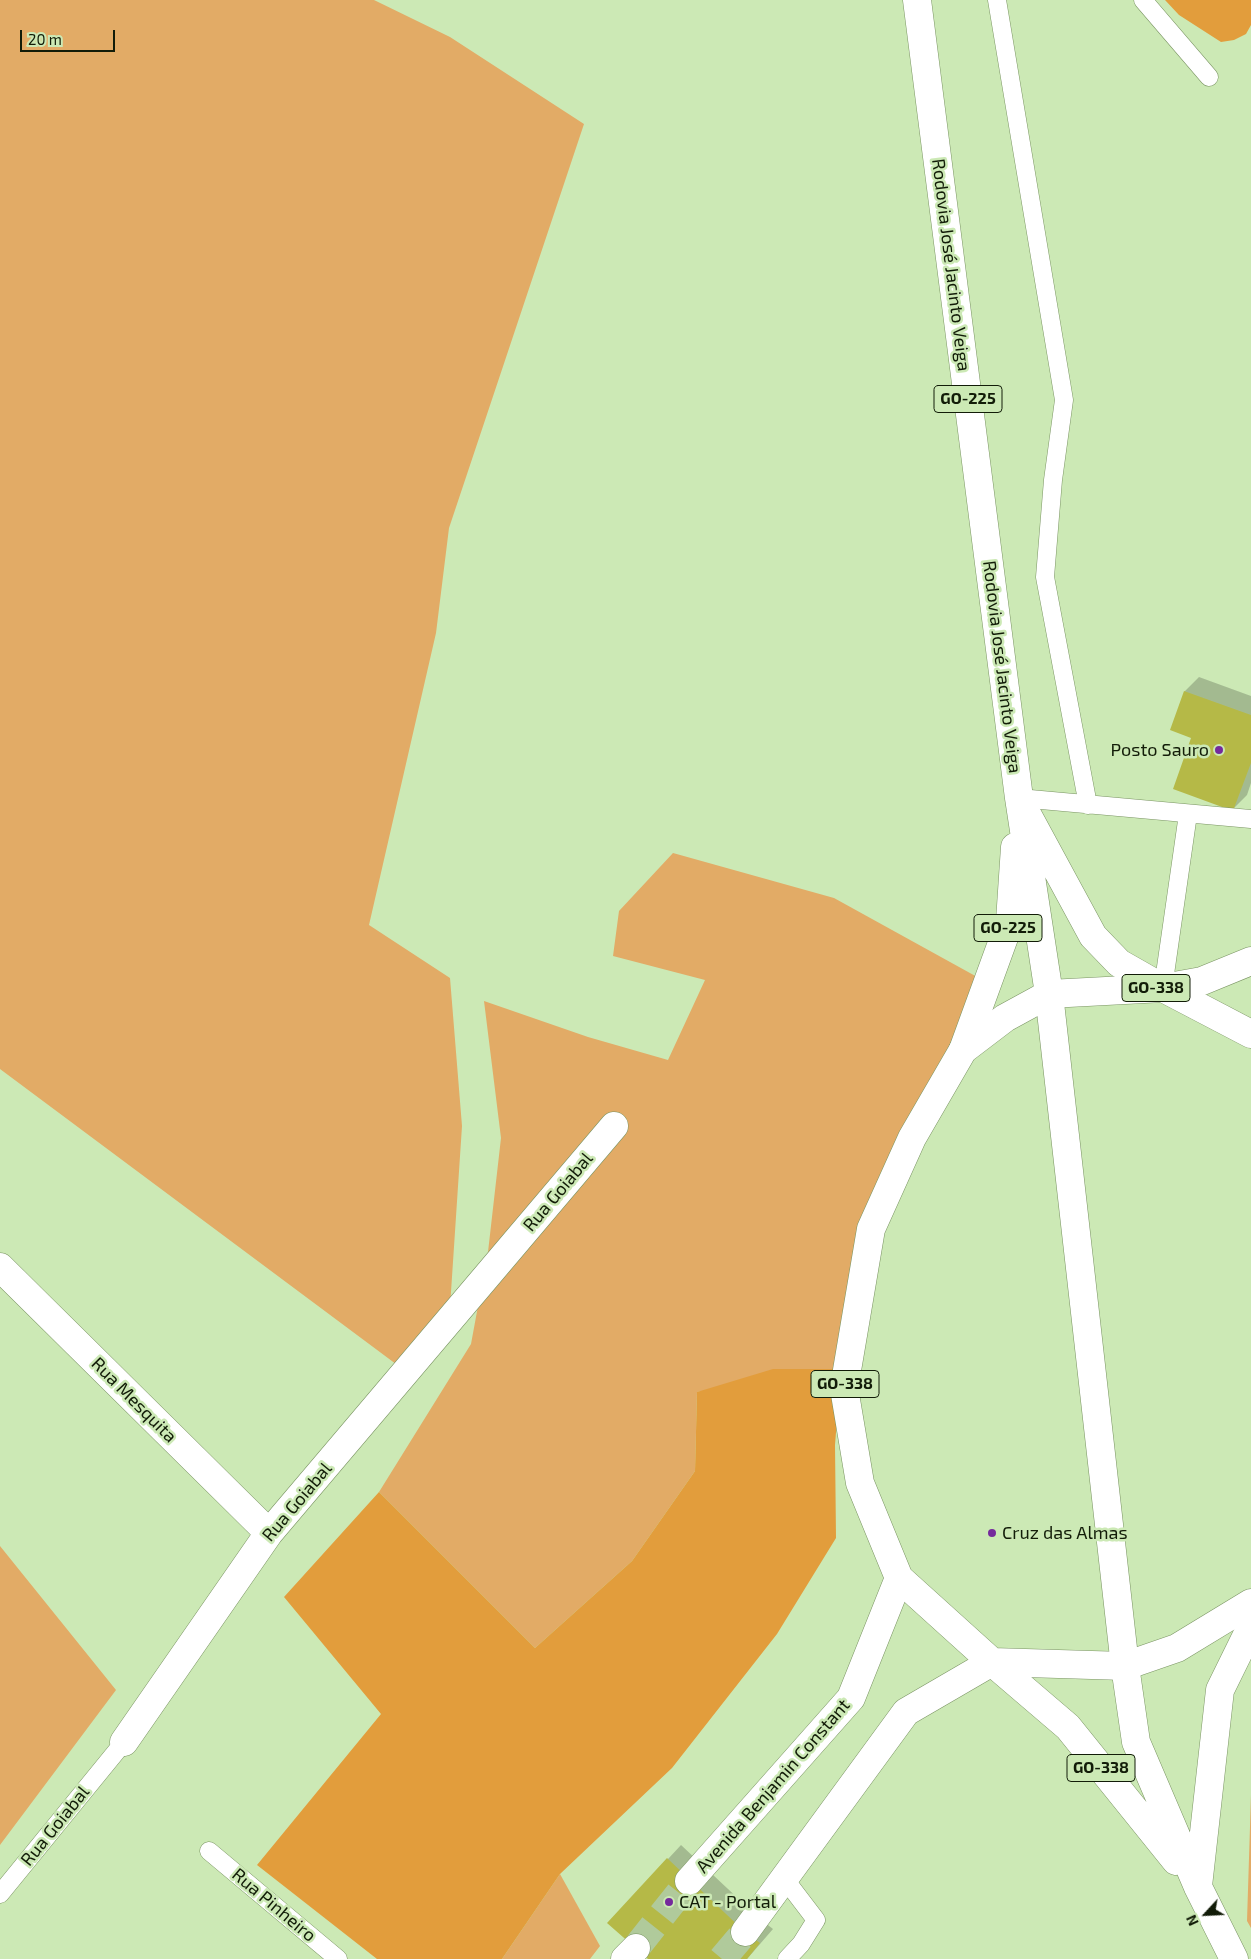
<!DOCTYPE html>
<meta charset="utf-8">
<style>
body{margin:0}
#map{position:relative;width:1251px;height:1959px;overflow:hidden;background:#cce9b5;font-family:"Exo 2",sans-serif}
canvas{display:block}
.north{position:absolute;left:1181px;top:1889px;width:50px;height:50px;-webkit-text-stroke:4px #cce9b5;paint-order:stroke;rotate:245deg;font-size:14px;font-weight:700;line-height:20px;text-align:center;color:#121c08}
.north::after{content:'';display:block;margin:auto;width:18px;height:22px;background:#121c08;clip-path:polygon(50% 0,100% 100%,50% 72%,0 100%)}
.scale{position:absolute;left:20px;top:30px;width:95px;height:22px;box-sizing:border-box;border:2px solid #121c08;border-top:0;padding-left:6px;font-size:15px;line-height:18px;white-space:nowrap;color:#121c08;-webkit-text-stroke:4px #cce9b5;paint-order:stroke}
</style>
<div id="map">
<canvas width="1251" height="1959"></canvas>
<div class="north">N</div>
<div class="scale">20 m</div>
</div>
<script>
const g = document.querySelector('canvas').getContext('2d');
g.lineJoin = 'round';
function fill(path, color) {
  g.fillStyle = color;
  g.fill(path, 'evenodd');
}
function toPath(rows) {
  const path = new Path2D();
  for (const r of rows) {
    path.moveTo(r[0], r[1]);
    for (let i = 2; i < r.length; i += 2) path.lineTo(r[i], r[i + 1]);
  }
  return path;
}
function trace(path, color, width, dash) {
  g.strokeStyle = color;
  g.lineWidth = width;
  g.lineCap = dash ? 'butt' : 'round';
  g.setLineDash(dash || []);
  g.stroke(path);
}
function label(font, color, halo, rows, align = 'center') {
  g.font = font + ' "Exo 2",sans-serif';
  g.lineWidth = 5;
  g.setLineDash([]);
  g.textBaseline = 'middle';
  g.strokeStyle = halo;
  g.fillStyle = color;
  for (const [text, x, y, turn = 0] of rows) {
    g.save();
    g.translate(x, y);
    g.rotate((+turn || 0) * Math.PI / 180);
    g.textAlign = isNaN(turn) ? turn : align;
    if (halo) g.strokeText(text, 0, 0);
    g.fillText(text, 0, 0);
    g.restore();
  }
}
const green = toPath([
 [0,0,374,0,450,37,584,124,449,528,436,633,369,925,450,978,462,1126,449,1322,408,1373,0,1069],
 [673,853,834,898,979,978,966,1016,863,1223,841,1369,697,1392,695,1471,632,1561,535,1648,379,1492,471,1344,488,1252,501,1138,484,1001,588,1037,668,1060,705,980,613,956,619,911],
 [0,1546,116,1690,0,1845],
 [1251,1795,1251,1928,1247,1921],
 [560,1874,600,1946,590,1959,502,1959]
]);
const forest = toPath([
 [1165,0,1251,0,1251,25,1246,34,1234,40,1221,42,1179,15],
 [773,1369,841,1369,835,1445,836,1538,777,1634,672,1768,560,1874,502,1959,377,1959,257,1865,381,1714,284,1597,379,1492,535,1648,632,1561,695,1471,697,1392]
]);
const shadow = toPath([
 [1199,677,1251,696,1251,783,1247,795,1233,809,1193,737,1172,729,1185,691],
 [681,1845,759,1918,773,1929,747,1959,650,1959,668,1859]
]);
const building = toPath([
 [1184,691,1251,715,1251,763,1233,811,1173,789,1191,738,1170,730],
 [667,1858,745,1932,760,1943,747,1959,648,1959,607,1923]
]);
const secondaryTunnel = toPath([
 [636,1948,689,1881],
 [722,1959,745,1932]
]);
const service = toPath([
 [997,0,1064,400,1053,480,1045,577,1088,805],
 [1143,0,1209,77],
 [1019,798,1251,819],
 [1163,988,1188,814],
 [209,1851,338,1959],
 [784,1878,816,1920,801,1944,787,1959],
 [0,1894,124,1742]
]);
const minor = toPath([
 [0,1267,269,1533],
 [124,1742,269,1533,614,1126]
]);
const secondary = toPath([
 [689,1881,851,1698,899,1578],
 [745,1932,906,1712,992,1662],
 [625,1959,636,1948]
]);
const primary = toPath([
 [1163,988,1202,981,1251,961],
 [1251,1034,1163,988,1049,994,1005,1018,963,1050,912,1138,871,1229,844,1388,860,1483,899,1578,992,1662,1125,1666,1177,1648,1251,1603]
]);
const trunk = toPath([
 [917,0,1019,798,1049,994,1125,1666,1136,1742,1198,1887,1234,1959],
 [1028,816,1093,936,1119,963,1163,988],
 [963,1050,1010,921,1015,847],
 [992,1662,1068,1727,1176,1861],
 [1198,1886,1220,1690,1251,1627]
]);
const markers = [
 [1219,750,5,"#752a9c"],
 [992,1533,5,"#752a9c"],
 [669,1902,5,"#752a9c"]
];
const shields = [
 [968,399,68],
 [1008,928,68],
 [1156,988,68],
 [845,1384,68],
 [1101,1768,68]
];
const shieldNames = [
 ["GO-225",968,399],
 ["GO-225",1008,928],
 ["GO-338",1156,988],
 ["GO-338",845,1384],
 ["GO-338",1101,1768]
];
const streetNames = [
 ["Rodovia José Jacinto Veiga",951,265,83],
 ["Rodovia José Jacinto Veiga",1002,667,83],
 ["Rua Goiabal",558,1192,-50],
 ["Rua Mesquita",134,1400,45],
 ["Rua Goiabal",297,1502,-50],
 ["Avenida Benjamin Constant",773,1786,-49],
 ["Rua Goiabal",55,1826,-51],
 ["Rua Pinheiro",274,1905,40]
];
const poiNames = [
 ["Posto Sauro",1209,750,"right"],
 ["Cruz das Almas",1002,1533],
 ["CAT - Portal",679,1902]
];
fill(green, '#e2ab66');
fill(forest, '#e29d3c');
fill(shadow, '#0003');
fill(building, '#b5b947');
trace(secondaryTunnel, '#b0ca9b', 28, [28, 14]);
trace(service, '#7a9463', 19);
trace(minor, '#7a9463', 29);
trace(secondary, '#7a9463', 29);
trace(primary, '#7a9463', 29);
trace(trunk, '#7a9463', 29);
trace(service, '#fff', 18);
trace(minor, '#fff', 28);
trace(secondary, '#fff', 28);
trace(primary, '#fff', 28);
trace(trunk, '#fff', 28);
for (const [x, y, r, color] of markers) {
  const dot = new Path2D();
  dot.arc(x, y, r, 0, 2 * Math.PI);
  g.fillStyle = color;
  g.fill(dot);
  trace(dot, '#cce9b5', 2);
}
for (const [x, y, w] of shields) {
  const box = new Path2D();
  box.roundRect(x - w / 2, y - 13.5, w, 27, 4);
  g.fillStyle = '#cce9b5';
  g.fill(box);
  trace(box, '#121c08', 1);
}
label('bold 16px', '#121c08', null, shieldNames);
label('18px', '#121c08', '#cce9b5', streetNames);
label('18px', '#121c08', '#cce9b5', poiNames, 'left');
</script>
